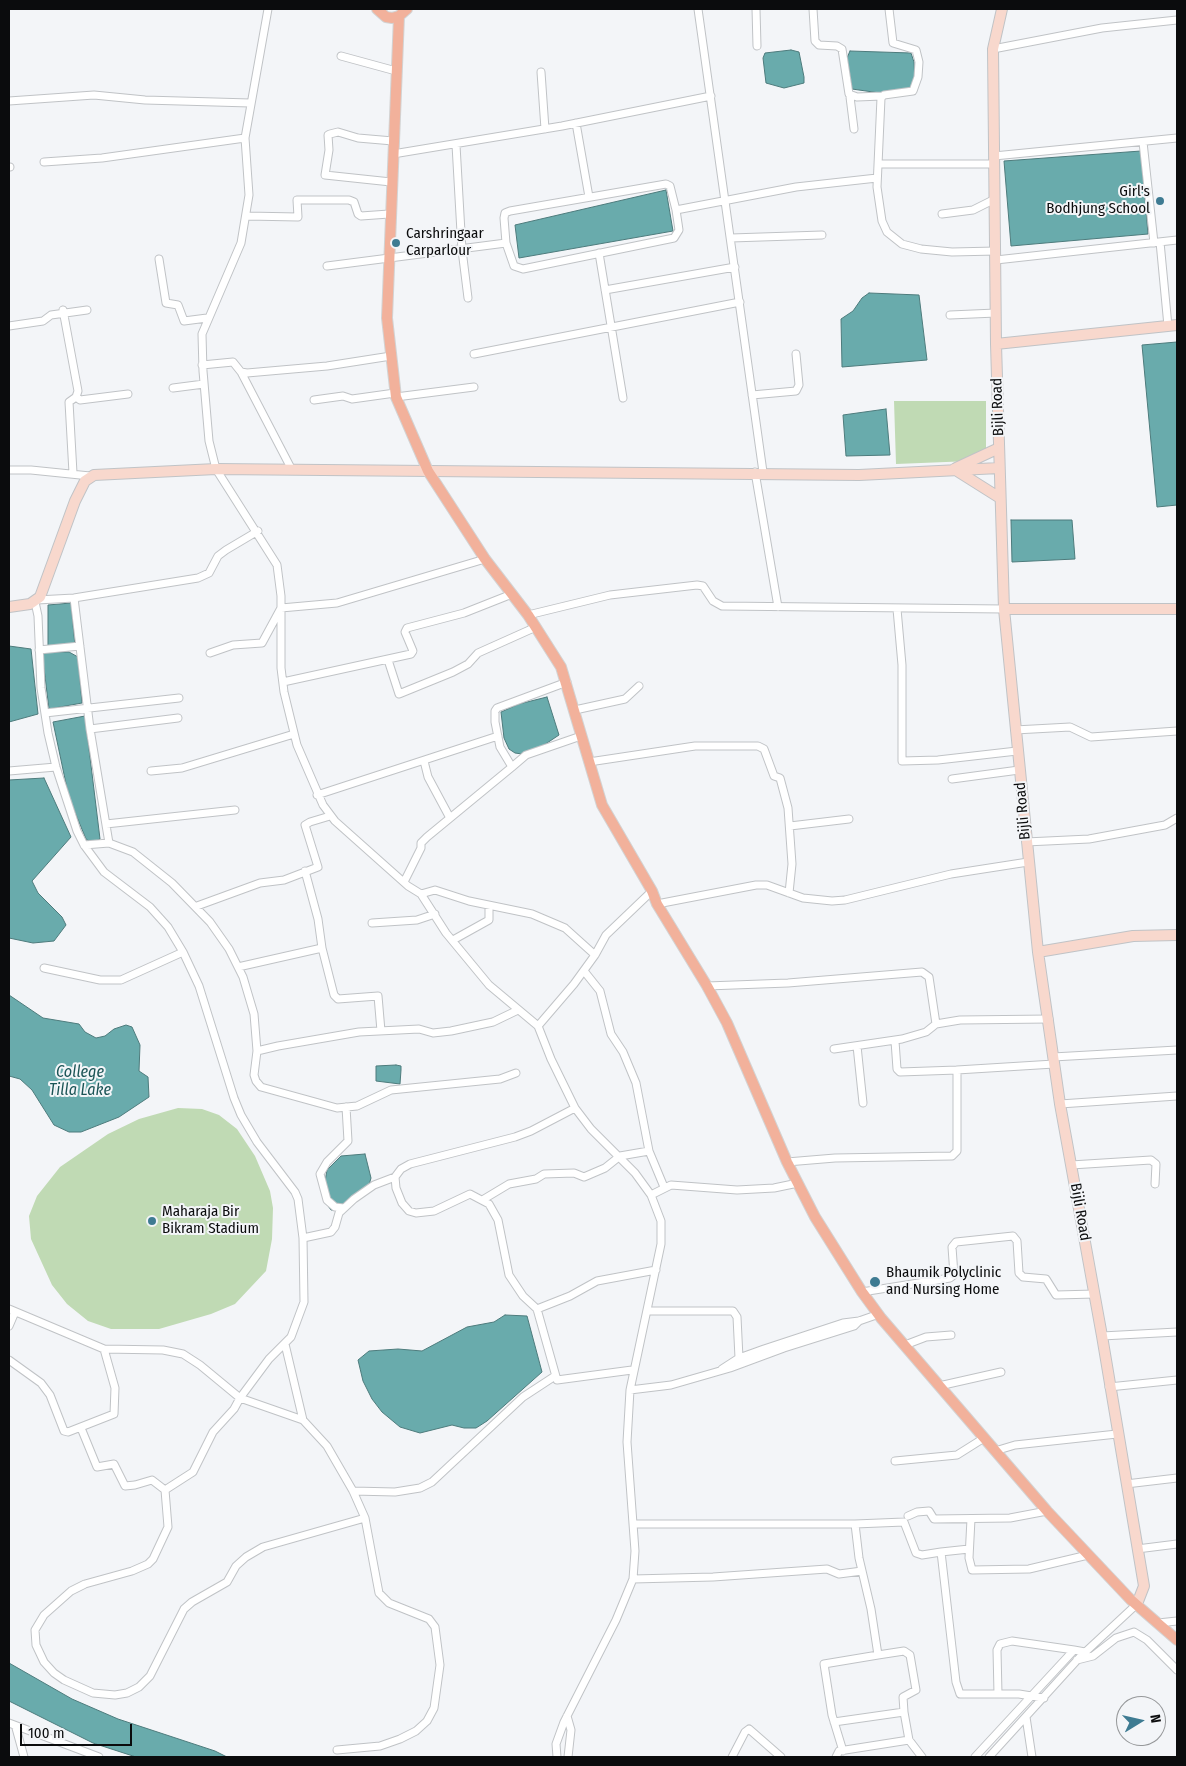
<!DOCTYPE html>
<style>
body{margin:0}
#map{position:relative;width:1186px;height:1766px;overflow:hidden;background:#f3f5f8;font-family:"Fira Sans Condensed",sans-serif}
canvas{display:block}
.frame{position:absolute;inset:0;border:10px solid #0b0c0d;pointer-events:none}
.north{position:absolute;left:1116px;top:1696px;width:50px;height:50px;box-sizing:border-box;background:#f3f5f8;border:1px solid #96989a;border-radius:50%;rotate:81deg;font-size:14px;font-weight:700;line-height:20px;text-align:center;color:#0b0c0d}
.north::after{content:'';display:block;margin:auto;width:18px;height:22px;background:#3e7b92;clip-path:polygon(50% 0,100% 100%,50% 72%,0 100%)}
.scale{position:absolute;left:20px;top:1724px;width:112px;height:22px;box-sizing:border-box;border:2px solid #0b0c0d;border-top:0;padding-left:6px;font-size:15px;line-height:18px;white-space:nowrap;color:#0b0c0d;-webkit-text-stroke:4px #f3f5f8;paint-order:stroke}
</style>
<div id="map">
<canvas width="1186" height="1766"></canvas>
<div class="frame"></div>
<div class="north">N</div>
<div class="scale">100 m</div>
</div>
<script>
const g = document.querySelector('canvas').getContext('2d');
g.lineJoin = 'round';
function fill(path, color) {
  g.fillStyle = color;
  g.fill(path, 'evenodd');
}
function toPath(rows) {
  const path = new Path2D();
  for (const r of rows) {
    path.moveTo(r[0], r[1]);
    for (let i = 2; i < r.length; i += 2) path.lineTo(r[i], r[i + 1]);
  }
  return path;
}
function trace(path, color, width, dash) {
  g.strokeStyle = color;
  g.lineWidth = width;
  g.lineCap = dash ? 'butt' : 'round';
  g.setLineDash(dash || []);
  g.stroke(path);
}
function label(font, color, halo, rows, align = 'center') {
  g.font = font + ' "Fira Sans Condensed",sans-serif';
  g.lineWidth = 4;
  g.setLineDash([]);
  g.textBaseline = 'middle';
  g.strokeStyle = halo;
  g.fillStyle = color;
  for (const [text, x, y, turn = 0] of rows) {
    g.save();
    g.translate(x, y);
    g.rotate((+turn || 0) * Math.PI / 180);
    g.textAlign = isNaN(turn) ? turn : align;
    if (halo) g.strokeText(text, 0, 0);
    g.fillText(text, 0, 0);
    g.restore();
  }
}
const green = toPath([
 [894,401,986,401,986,451,971,461,896,464],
 [178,1108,202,1109,219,1115,237,1129,255,1156,270,1191,273,1208,272,1239,266,1271,235,1304,211,1314,159,1329,111,1329,88,1321,67,1304,52,1285,31,1239,29,1216,37,1196,60,1167,108,1134,139,1119]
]);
const water = toPath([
 [791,50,799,52,804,77,804,83,784,88,766,83,763,58,765,53,791,50],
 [850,51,911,53,914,62,915,82,912,88,904,92,880,93,852,89,847,58,850,51],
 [1141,151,1148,234,1011,246,1004,161,1141,151],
 [666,190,673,231,519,258,515,225,666,190],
 [869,293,919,295,927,360,842,367,841,319,853,311,862,298,869,293],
 [1177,342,1177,505,1157,507,1142,345,1177,342],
 [886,409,890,455,846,456,843,415,886,409],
 [1011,520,1072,520,1075,559,1012,562,1011,520],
 [71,603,75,646,48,646,48,605,71,603],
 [9,646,31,649,38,714,9,722,9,646],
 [42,652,69,652,78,657,82,703,49,709,42,652],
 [547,697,559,735,541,747,522,754,515,753,509,749,504,738,501,712,519,704,547,697],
 [85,716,100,839,92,843,86,839,69,798,53,722,85,716],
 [44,778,71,837,32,881,38,893,62,917,66,925,54,941,33,943,9,938,9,780,44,778],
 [9,995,43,1018,79,1024,85,1032,96,1038,105,1036,114,1029,126,1025,132,1027,140,1045,139,1071,148,1077,149,1097,119,1117,81,1132,69,1132,54,1125,32,1090,20,1079,9,1076,9,995],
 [396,1065,401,1066,401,1070,400,1084,376,1081,376,1066,396,1065],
 [365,1154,371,1178,369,1185,337,1210,331,1210,326,1203,324,1187,327,1170,341,1156,365,1154],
 [505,1315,527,1316,542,1372,487,1421,476,1428,464,1428,452,1425,420,1433,400,1427,382,1412,372,1399,363,1381,358,1360,369,1351,398,1349,422,1351,467,1327,494,1322,505,1315],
 [9,1663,72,1699,118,1719,215,1751,227,1757,136,1757,93,1743,9,1701,9,1663]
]);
const street = toPath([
 [268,9,245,138,249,195,241,243,202,334,203,371,209,441,216,469,277,565,281,596,281,668,284,692,297,745,323,805,335,821,408,886,421,894,446,933,489,985,538,1026,551,1059,575,1108,591,1129,635,1173,651,1195,661,1221,661,1244,630,1390],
 [698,9,763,472],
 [756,9,757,46],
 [813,9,815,41,819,45,837,46,842,49,849,94,857,97,882,96],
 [889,9,893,43,916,50,919,62,918,77,913,91,884,95,881,98,877,187,882,221,887,232,902,244,921,249,952,252,996,251],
 [993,49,1102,28,1177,20],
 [341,56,396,71],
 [541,72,545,129],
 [852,96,850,97,854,129],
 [9,101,94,95,145,100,250,103],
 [576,123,589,197],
 [1143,142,1154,243],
 [456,145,462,250,468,298],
 [393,154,562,126,711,96],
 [994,156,1177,138],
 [44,162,102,158,245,138],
 [878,164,994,164],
 [9,167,10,167],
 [391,182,325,175,329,150,328,135,330,134,338,132,358,138,393,141],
 [676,210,679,230,674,238,523,269,514,266,506,243,504,218,505,213,510,211,666,184,670,186,676,210,796,187,877,178],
 [942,214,973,210,995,199],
 [247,216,298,217,297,200,349,200,354,202,358,214,361,216,389,214],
 [731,238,822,235],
 [1160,242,1168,326],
 [599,253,623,398],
 [159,259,166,303,178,305,184,321,207,318],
 [996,260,1177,240],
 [327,266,506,243],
 [605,290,735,267],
 [63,310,78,391,76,397,69,402,73,473],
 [950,315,996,313],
 [9,326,43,321,51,315,87,310],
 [474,354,740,302],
 [202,365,233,362,241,372,247,373,327,366,391,356],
 [241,372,292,470],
 [173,388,204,384],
 [752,395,796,391,799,385,796,354],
 [76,397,80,400,128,394],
 [396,397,474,387],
 [314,400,343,396,352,399,395,393],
 [9,470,31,470,90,476],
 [755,472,778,607],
 [74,598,90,729,109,843],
 [37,600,74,598,198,578,209,573,218,556,226,550,258,531],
 [897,609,902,665,902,761,938,760,1017,751],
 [528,615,610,595,697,585,703,586,713,601,722,606,1004,609],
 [39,650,80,646],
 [210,653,233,645,262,643,281,608,337,603,485,559],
 [388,660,399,694,453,672,468,664,478,653,536,627],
 [283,682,411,654,413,651,405,632,407,628,464,613,512,594],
 [567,682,497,708,495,711,495,722,500,747,512,767,526,755,581,736],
 [575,710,625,699,639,686],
 [45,713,179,698],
 [90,729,178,718],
 [1015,730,1070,727,1091,737,1177,731],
 [424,761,428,777,450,818],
 [589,762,695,746,758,746,764,749,774,776,780,778,788,808,792,864,789,893],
 [9,771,56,767],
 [151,771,182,768,294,734],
 [952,779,1019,770],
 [317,795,498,736],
 [106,824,235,810],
 [790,826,849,819],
 [1026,842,1089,839,1165,825,1177,818],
 [84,845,109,843,133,852,172,883,210,922,229,949,243,977,254,1014,257,1051],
 [305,871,318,919,322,948],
 [404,882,421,848,421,843,427,837,512,767],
 [421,894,435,890,469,901,532,914,565,928,595,955],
 [657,904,756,885,767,885,803,898,832,901,845,900,951,874,1028,862],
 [197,906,260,883,284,880,318,867,305,825,310,822,330,816],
 [372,923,417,920,435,914],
 [453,940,489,920,489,906],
 [238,967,322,948,334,995,338,999,378,996,381,1031],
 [44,968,100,980,121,980,183,952],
 [584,971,600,991,611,1034,623,1052,636,1083,649,1151,664,1187],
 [707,986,788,983,922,972,929,977,936,1024],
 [538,1026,574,984,595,955,606,935,652,891],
 [895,1041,897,1069,900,1072,957,1070],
 [857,1046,863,1103],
 [834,1049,902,1039,926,1032,936,1024,960,1020,1049,1019],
 [1053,1057,1177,1050],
 [516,1073,500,1079,391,1090,357,1106,337,1108,261,1087,256,1081,254,1075,257,1051,278,1046,359,1032,419,1029,433,1033,451,1031,493,1022,518,1010],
 [1060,1104,1177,1096],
 [575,1108,531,1131,515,1137,410,1164,401,1169,395,1177,396,1188,402,1203,409,1211,416,1213,434,1211,470,1194,489,1204,498,1220,509,1275,523,1296,537,1309,557,1380,632,1370],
 [787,1162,835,1158,952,1156,957,1151,957,1070,1054,1064],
 [1071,1165,1151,1160,1156,1164,1155,1184],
 [651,1195,671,1185,737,1190,774,1188,798,1183],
 [484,1199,509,1184,536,1179,544,1174,574,1173,584,1177,605,1168,620,1156,649,1151],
 [344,1208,335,1207,327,1200,320,1174,327,1162,348,1141,346,1107],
 [303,1238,331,1232,335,1227,339,1213,354,1199,374,1185,395,1177],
 [862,1292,950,1278,954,1275,952,1247,956,1242,1013,1236,1017,1241,1019,1273,1023,1277,1046,1279,1056,1295,1095,1294],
 [9,1309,104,1349,163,1350,183,1354,200,1365,240,1398,269,1359,291,1337,304,1302,303,1238,298,1199,295,1192,257,1142,241,1115,234,1098,199,986,183,952,168,927,150,907,104,872,84,845,77,831,56,767,48,733,41,688,38,616,35,602],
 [537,1309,570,1296,597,1281,656,1270],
 [648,1311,733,1311,737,1317,739,1358],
 [9,1326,15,1312],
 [1102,1336,1177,1332],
 [285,1344,303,1420],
 [905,1345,926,1337,951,1335],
 [9,1360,41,1383,50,1395,64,1431,68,1432,114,1414,115,1388,104,1349],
 [722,1369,739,1358,764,1349,843,1323,859,1321,879,1314],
 [939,1386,1001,1372],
 [1109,1387,1177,1380],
 [81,1428,97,1467,114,1464,125,1486,135,1485,152,1480,165,1490],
 [995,1451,1015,1445,1117,1434],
 [895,1461,957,1455,984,1438],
 [1126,1484,1177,1478],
 [353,1491,395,1492,420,1488,432,1482,523,1397,555,1376],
 [908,1516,917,1512,929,1511,934,1519,1010,1518,1047,1511],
 [971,1519,969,1558,972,1570,1029,1569,1088,1555],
 [633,1524,855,1524,904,1522,916,1553,922,1555,941,1552,956,1682,960,1694,1019,1694,1044,1698],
 [1137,1549,1177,1544],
 [941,1552,969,1549],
 [633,1579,713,1577,827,1569,839,1574,862,1571],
 [1158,1623,1177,1621],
 [878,1655,904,1651,910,1655,916,1690,903,1697,904,1712],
 [1077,1660,1093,1656,1116,1638,1134,1632,1147,1640,1177,1670],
 [998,1694,997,1650,1000,1644,1012,1641,1074,1650],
 [567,1716,571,1730,568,1757],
 [1026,1717,1032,1757],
 [834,1722,904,1712,909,1740,922,1757],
 [9,1723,99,1757],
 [16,1728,24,1757],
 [337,1750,380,1746,400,1739,416,1731,427,1721,434,1708,440,1665,435,1627,429,1619,389,1603,379,1593,365,1518,353,1491,327,1446,303,1420,240,1398,234,1409,213,1432,193,1472,165,1490,168,1527,153,1559,148,1564,132,1571,85,1584,71,1591,44,1615,35,1630,36,1645,44,1662,54,1673,64,1680,93,1693,115,1695,127,1693,139,1687,150,1676,184,1609,192,1602,227,1582,236,1566,246,1557,263,1547,365,1518],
 [843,1751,832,1715,824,1664,878,1655,871,1609,859,1558,855,1524],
 [557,1757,556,1744,564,1722,616,1620,633,1579,635,1551,627,1442,630,1390,671,1385,730,1368,784,1348,854,1326,859,1321],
 [732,1757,745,1732,749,1729,781,1757],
 [836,1757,839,1751,909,1740],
 [975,1757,1074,1650,1085,1652],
 [989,1757,1080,1657,1137,1604]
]);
const secondary = toPath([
 [1002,9,993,49,996,344,1004,609,1038,952,1060,1104,1102,1336,1144,1586,1137,1604],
 [996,344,1177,325],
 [956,468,999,448],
 [954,469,1000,498],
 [9,607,30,604,40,597,75,501,85,481,94,475,216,469,859,475,999,468],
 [1004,609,1177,609],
 [1038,952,1133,936,1177,935]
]);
const primary = toPath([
 [377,9,386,17,392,18,399,16,407,9],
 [399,16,387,318,396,397,428,471,485,559,528,615,561,667,602,805,652,891,657,904,707,986,727,1023,787,1162,815,1217,862,1292,881,1318,1047,1511,1131,1600,1177,1640]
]);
const markers = [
 [1160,201,5,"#3e7b92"],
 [396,243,5,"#3e7b92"],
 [152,1221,5,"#3e7b92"],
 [875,1282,6,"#3e7b92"]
];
const poiNames = [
 ["Girl's",1150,192,"right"],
 ["Bodhjung School",1150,209,"right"],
 ["Carshringaar",406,234],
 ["Carparlour",406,251],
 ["Maharaja Bir",162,1212],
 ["Bikram Stadium",162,1229],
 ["Bhaumik Polyclinic",886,1273],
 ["and Nursing Home",886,1290]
];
const streetNames = [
 ["Bijli Road",998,407,-92],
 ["Bijli Road",1023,811,-95],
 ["Bijli Road",1080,1212,80]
];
const waterNames = [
 ["College",80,1073],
 ["Tilla Lake",80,1091]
];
fill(green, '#c0dab4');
fill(water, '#69abac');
trace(water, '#4d7b7c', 1);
trace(street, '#c0c3c6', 9);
trace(secondary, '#c0c3c6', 12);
trace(primary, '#d3d3d3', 12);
trace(street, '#fff', 7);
trace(secondary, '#f8d8cd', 10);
trace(primary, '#f2b19b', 10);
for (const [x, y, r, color] of markers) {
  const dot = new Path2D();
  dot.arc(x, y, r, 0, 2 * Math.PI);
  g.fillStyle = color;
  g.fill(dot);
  trace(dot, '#f3f5f8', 2);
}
label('15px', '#0b0c0d', '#f3f5f8', poiNames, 'left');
label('15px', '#0b0c0d', '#f3f5f8', streetNames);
label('italic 16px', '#1b5456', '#f3f5f8', waterNames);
</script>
